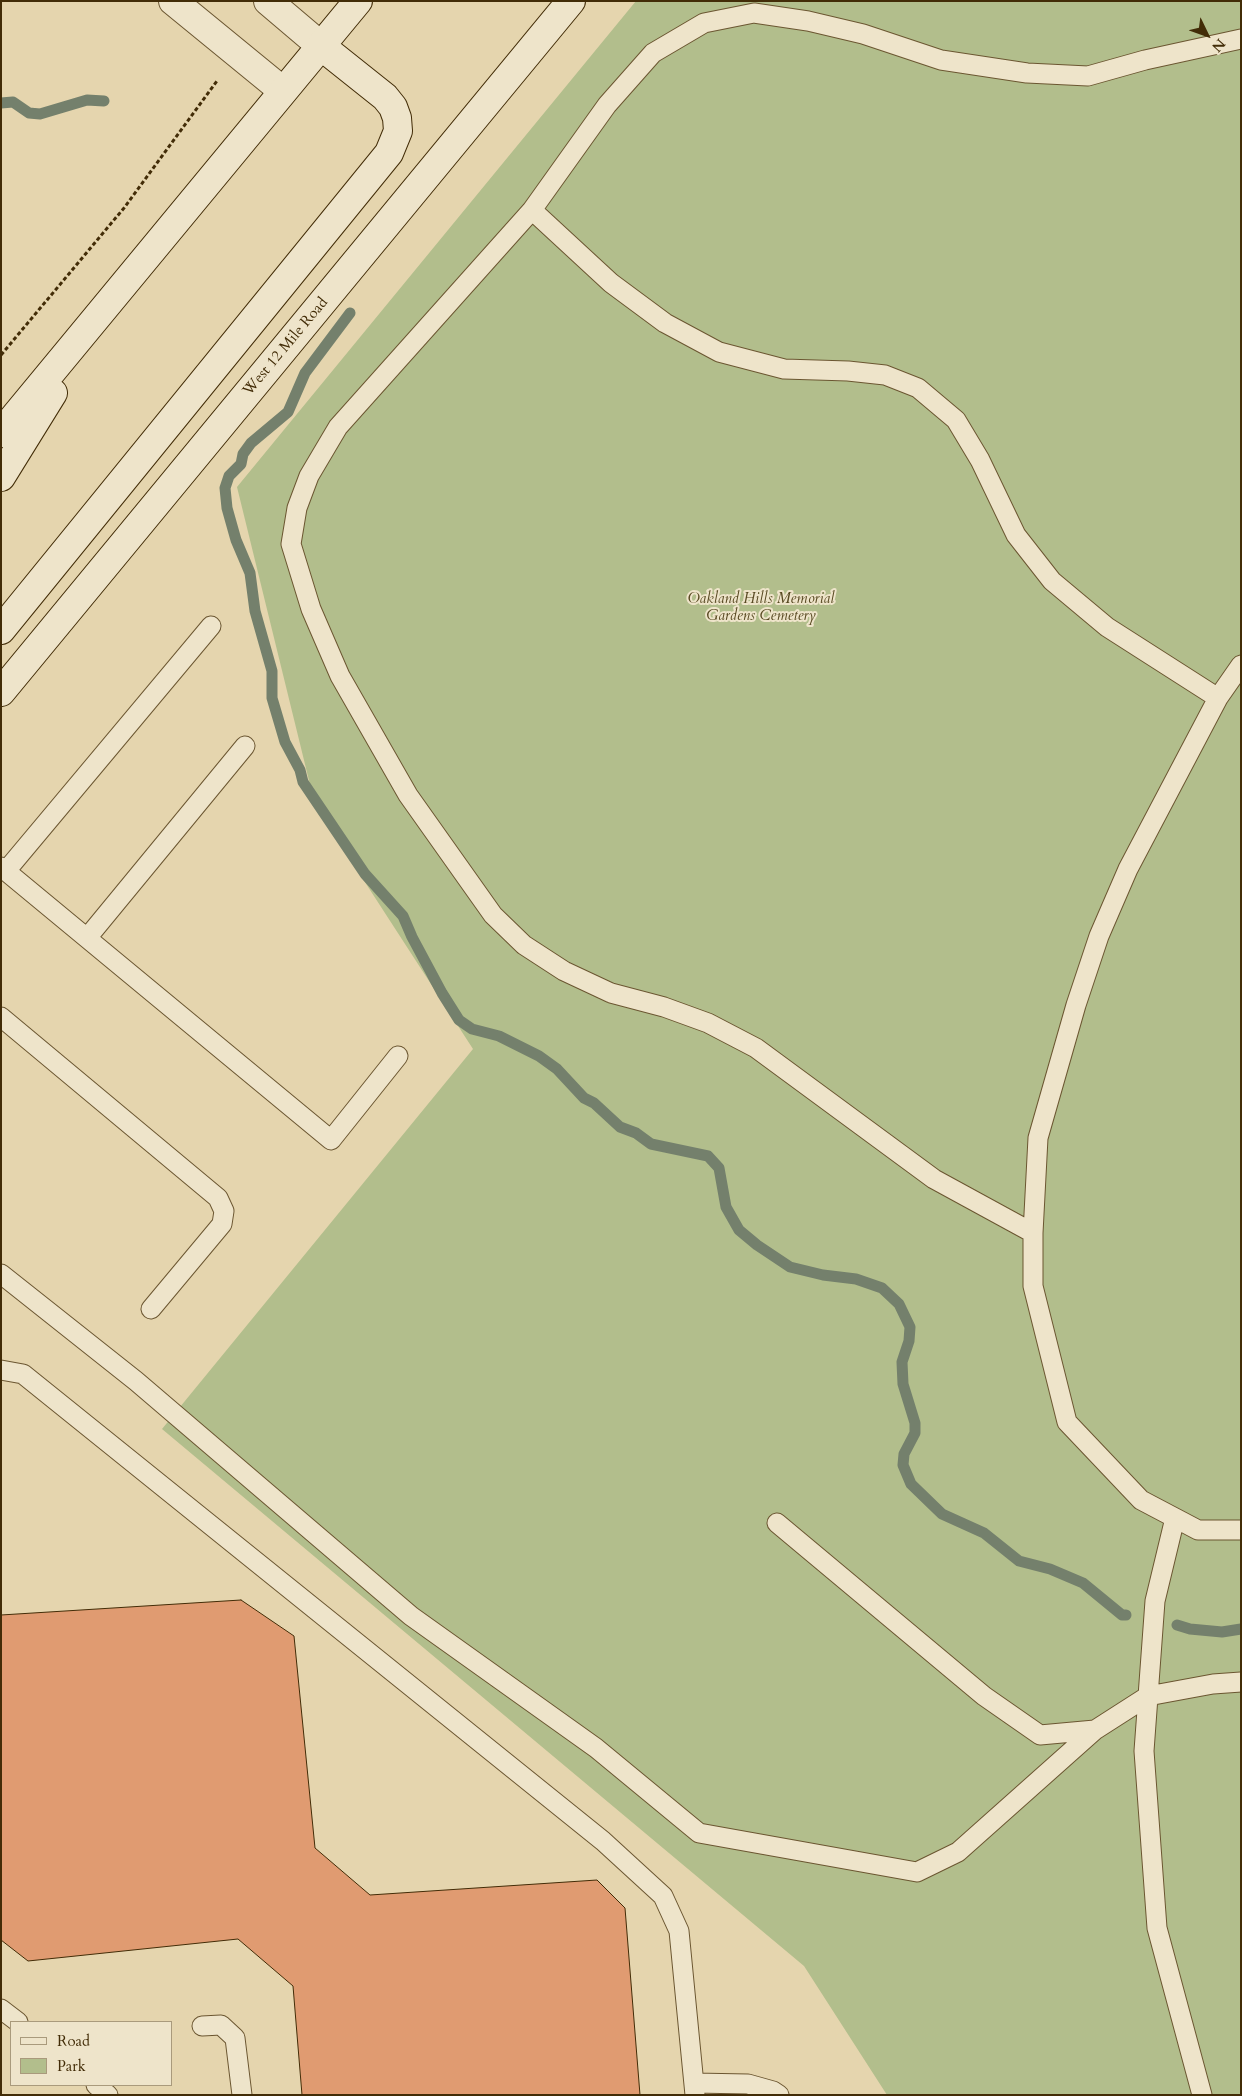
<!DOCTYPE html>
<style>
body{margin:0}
#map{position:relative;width:1242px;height:2096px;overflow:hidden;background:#e5d5ae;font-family:Cardo,serif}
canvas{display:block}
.frame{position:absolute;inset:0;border:2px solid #422c07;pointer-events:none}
.legend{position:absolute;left:10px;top:2021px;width:162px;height:65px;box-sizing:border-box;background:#eee4ca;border:1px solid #a99a7c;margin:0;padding:6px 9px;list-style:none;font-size:15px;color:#422c07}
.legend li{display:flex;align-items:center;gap:10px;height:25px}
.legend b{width:25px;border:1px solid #a99a7c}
.north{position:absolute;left:1182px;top:10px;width:50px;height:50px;-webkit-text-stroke:4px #eee4ca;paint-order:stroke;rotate:132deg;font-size:14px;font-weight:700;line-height:20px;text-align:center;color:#422c07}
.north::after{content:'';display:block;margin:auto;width:18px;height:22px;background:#422c07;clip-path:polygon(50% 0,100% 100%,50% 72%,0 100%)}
</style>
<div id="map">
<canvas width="1242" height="2096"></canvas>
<div class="frame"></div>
<ul class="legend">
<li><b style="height:6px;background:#eee4ca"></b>Road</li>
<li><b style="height:14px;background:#b2be8c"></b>Park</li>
</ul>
<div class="north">N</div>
</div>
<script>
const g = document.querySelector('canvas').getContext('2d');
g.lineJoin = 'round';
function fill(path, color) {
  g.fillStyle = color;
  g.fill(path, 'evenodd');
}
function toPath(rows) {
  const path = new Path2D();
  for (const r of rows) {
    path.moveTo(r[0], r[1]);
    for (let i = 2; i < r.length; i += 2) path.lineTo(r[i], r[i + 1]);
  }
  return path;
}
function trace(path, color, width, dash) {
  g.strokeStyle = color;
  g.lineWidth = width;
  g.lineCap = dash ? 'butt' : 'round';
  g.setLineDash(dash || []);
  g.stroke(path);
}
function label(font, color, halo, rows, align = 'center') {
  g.font = font + ' Cardo,serif';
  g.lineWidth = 4;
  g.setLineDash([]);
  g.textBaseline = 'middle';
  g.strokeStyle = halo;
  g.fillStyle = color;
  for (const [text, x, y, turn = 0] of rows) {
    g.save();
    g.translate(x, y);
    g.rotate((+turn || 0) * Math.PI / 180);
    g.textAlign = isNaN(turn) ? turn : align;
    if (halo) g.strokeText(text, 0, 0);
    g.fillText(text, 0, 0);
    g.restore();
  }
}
const green = toPath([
 [636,1,1241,1,1241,2095,887,2095,804,1966,162,1429,473,1049,315,805,237,487]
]);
const stream = toPath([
 [1,103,13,102,29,113,40,114,87,100,104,101],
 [350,313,305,373,288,412,251,443,243,454,241,464,229,476,225,488,227,508,236,540,250,573,255,611,272,671,272,698,285,742,300,770,303,782,365,874,403,916,412,937,442,993,459,1020,472,1029,499,1036,539,1056,557,1069,584,1098,594,1103,620,1127,636,1133,651,1144,708,1156,719,1168,726,1207,739,1230,757,1245,790,1267,823,1275,856,1279,882,1288,899,1304,910,1327,909,1341,902,1362,903,1384,915,1423,915,1433,904,1454,903,1465,911,1484,942,1514,984,1533,1019,1561,1050,1569,1083,1583,1122,1615,1126,1615],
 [1177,1625,1190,1629,1222,1632,1241,1629]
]);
const building = toPath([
 [241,1600,294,1636,315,1848,370,1895,597,1880,625,1908,640,2095,302,2095,293,1986,238,1939,28,1961,1,1940,1,1615,241,1600]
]);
const path = toPath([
 [1,355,124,208,217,81]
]);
const service = toPath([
 [532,210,338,427,309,476,297,508,291,544,311,609,340,676,408,795,493,915,524,945,564,971,611,993,664,1007,708,1023,756,1048,934,1179,1033,1233],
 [1241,665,1218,698,1128,869,1099,936,1076,1005,1038,1138,1033,1233,1033,1286,1067,1422,1141,1500,1198,1530,1241,1530],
 [1218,698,1107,627,1052,581,1016,535,980,460,956,420,918,388,885,375,848,371,784,369,719,352,665,323,611,283,532,210,607,105,653,53,704,23,754,13,808,21,863,34,941,60,1027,73,1088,76,1145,60,1241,39],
 [1,867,331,1140,398,1056],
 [6,871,211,626],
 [87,938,245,746],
 [1,1017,218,1198,224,1211,222,1224,151,1309],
 [1,1274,136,1381,411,1616,596,1748,699,1833,917,1872,958,1852,1095,1730],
 [1,1370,23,1374,603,1841,663,1896,679,1931,695,2095],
 [1175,1518,1155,1601,1144,1751,1157,1928,1202,2095],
 [777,1523,984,1696,1040,1735,1095,1730,1148,1696,1213,1684,1241,1682],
 [1,2009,18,2022],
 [202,2026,221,2025,235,2038,242,2095],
 [694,2083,748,2084,773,2091,779,2095],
 [96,2085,108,2095]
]);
const minor = toPath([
 [173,1,283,91],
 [268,1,321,46]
]);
const secondary = toPath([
 [1,433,358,1],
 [1,477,53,393],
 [1,630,389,153,398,131,397,118,393,107,385,97,321,46],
 [1,692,571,1]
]);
const streetNames = [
 ["West 12 Mile Road",286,347,-50]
];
const parkNames = [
 ["Oakland Hills Memorial",761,600],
 ["Gardens Cemetery",761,617]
];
fill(green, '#b2be8c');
trace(stream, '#74806c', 11);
fill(building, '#e09b71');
trace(building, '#422c07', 1);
trace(service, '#6b5631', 21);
trace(minor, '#6b5631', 30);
trace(secondary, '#422c07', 30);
trace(path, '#422c07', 3, [4, 2.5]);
trace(service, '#eee4ca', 19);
trace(minor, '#eee4ca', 28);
trace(secondary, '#eee4ca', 28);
label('15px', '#422c07', '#eee4ca', streetNames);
label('italic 15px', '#584922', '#eee4ca', parkNames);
</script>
